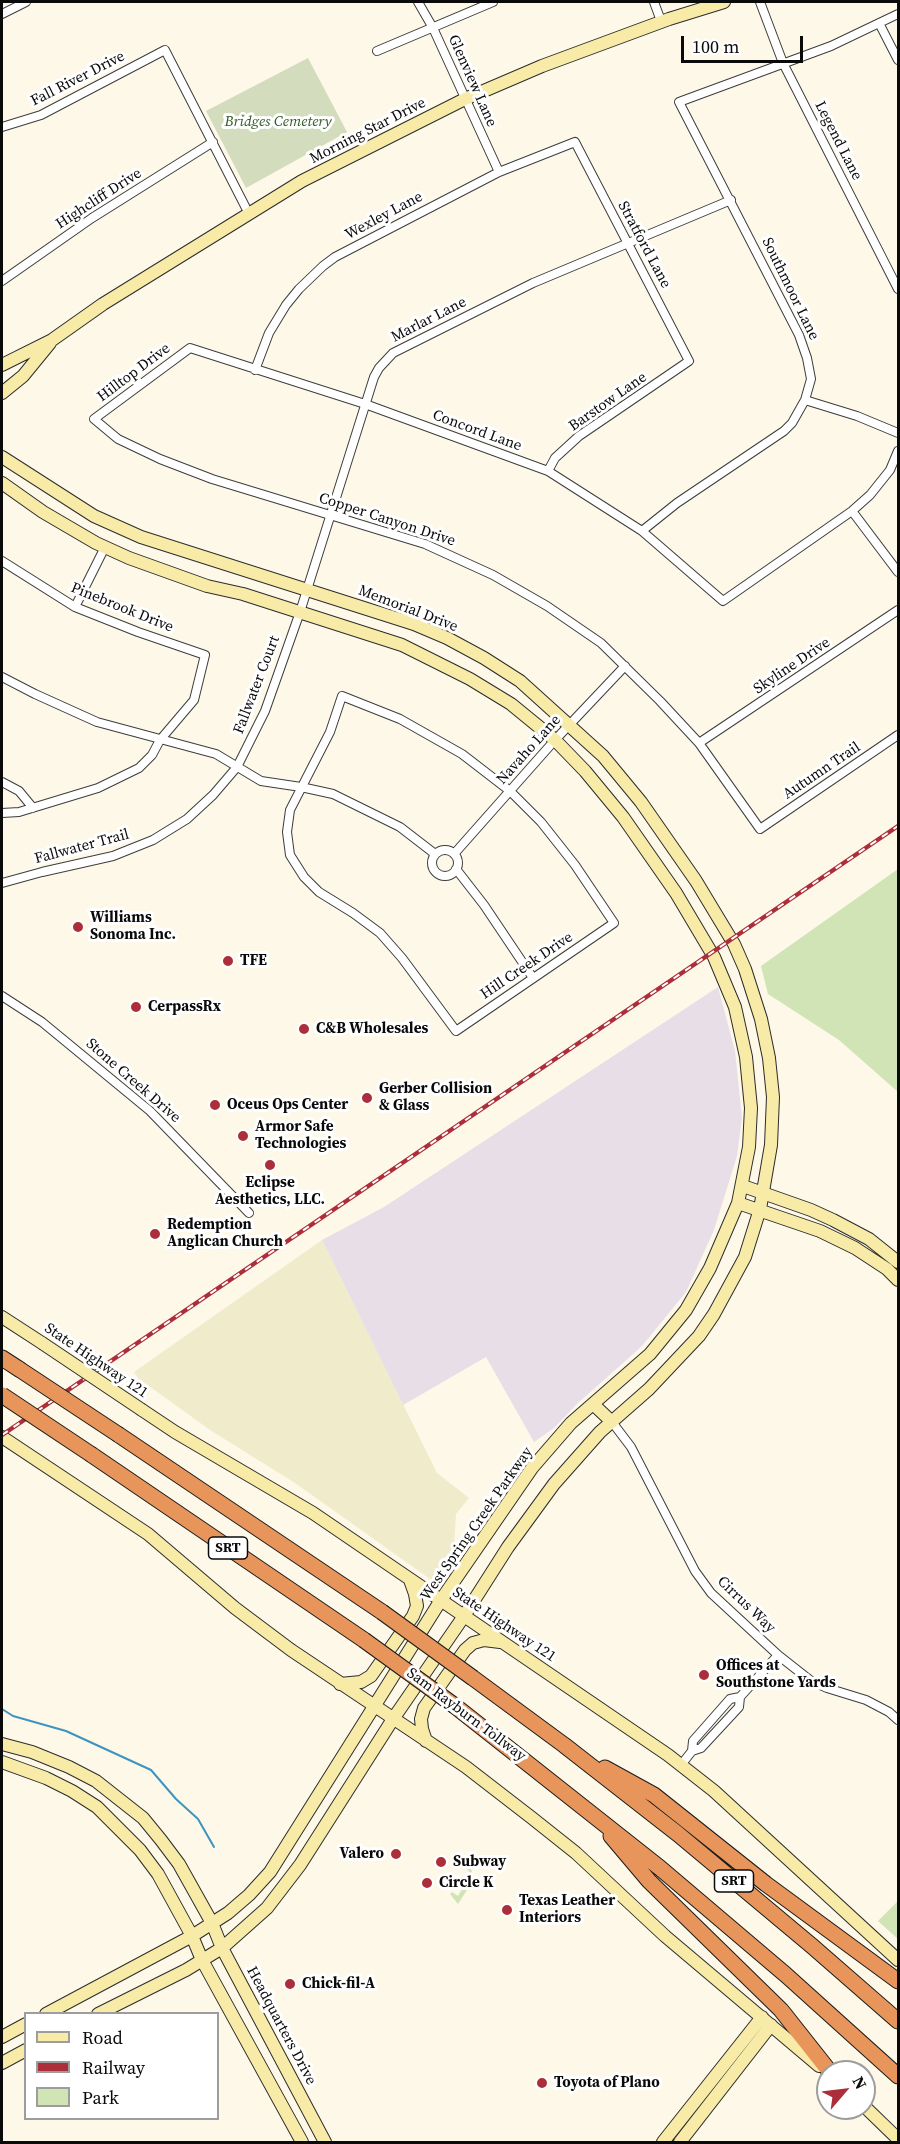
<!DOCTYPE html>
<style>
body{margin:0}
#map{position:relative;width:900px;height:2144px;overflow:hidden;background:#fdf8e8;font-family:"Source Serif 4",serif}
canvas{display:block}
.frame{position:absolute;inset:0;border:3px solid #0a0a0a;pointer-events:none}
.legend{position:absolute;left:24px;top:2012px;width:195px;height:108px;box-sizing:border-box;background:#fff;border:2px solid #9d9d9d;margin:0;padding:8px 10px;list-style:none;font-size:18px;color:#0a0a0a}
.legend li{display:flex;align-items:center;gap:12px;height:30px}
.legend b{width:30px;border:2px solid #9d9d9d}
.north{position:absolute;left:816px;top:2060px;width:60px;height:60px;box-sizing:border-box;background:#fff;border:2px solid #9d9d9d;border-radius:50%;rotate:62deg;font-size:16px;font-weight:700;line-height:24px;text-align:center;color:#0a0a0a}
.north::after{content:'';display:block;margin:auto;width:21px;height:27px;background:#ad2e3b;clip-path:polygon(50% 0,100% 100%,50% 72%,0 100%)}
.scale{position:absolute;left:681px;top:36px;width:122px;height:27px;box-sizing:border-box;border:3px solid #0a0a0a;border-top:0;padding-left:8px;font-size:18px;line-height:21px;white-space:nowrap;color:#0a0a0a;-webkit-text-stroke:4px #fff;paint-order:stroke}
</style>
<div id="map">
<canvas width="900" height="2144"></canvas>
<div class="frame"></div>
<ul class="legend">
<li><b style="height:8px;background:#f8eba8"></b>Road</li>
<li><b style="height:8px;background:#ad2e3b"></b>Railway</li>
<li><b style="height:16px;background:#d0e4b6"></b>Park</li>
</ul>
<div class="north">N</div>
<div class="scale">100 m</div>
</div>
<script>
const g = document.querySelector('canvas').getContext('2d');
g.lineJoin = 'round';
function fill(path, color) {
  g.fillStyle = color;
  g.fill(path, 'evenodd');
}
function toPath(rows) {
  const path = new Path2D();
  for (const r of rows) {
    if (r.length === 3) {
      path.moveTo(r[0] + r[2], r[1]);
      path.arc(r[0], r[1], r[2], 0, 2 * Math.PI);
      continue;
    }
    path.moveTo(r[0], r[1]);
    for (let i = 2; i < r.length; i += 2) path.lineTo(r[i], r[i + 1]);
  }
  return path;
}
function trace(path, color, width, dash) {
  g.strokeStyle = color;
  g.lineWidth = width;
  g.lineCap = dash ? 'butt' : 'round';
  g.setLineDash(dash || []);
  g.stroke(path);
}
function label(font, color, halo, rows, align = 'center') {
  g.font = font + ' "Source Serif 4",serif';
  g.lineWidth = 6;
  g.setLineDash([]);
  g.textBaseline = 'middle';
  g.strokeStyle = halo;
  g.fillStyle = color;
  for (const [text, x, y, turn = 0] of rows) {
    g.save();
    g.translate(x, y);
    g.rotate((+turn || 0) * Math.PI / 180);
    g.textAlign = isNaN(turn) ? turn : align;
    if (halo) g.strokeText(text, 0, 0);
    g.fillText(text, 0, 0);
    g.restore();
  }
}
const industrial = toPath([
 [718,987,735,1051,742,1118,737,1156,714,1230,686,1292,642,1346,578,1403,554,1428,534,1442,486,1357,403,1405,322,1240,384,1207]
]);
const farmland = toPath([
 [322,1240,437,1473,469,1498,456,1514,453,1561,444,1578,437,1580,430,1579,295,1483,210,1430,138,1378,134,1372]
]);
const green = toPath([
 [898,869,898,1092,839,1040,768,994,761,966],
 [467,1869,471,1869,472,1872,472,1882,458,1904,450,1894,452,1892,458,1896,471,1874],
 [898,1901,898,1939,878,1921]
]);
const cemetery = toPath([
 [308,58,347,132,246,188,206,111]
]);
const stream = toPath([
 [2,1709,13,1716,66,1731,151,1770,176,1799,198,1819,214,1847]
]);
const street = toPath([
 [418,2,433,28,499,172],
 [654,2,661,21],
 [760,2,783,63,898,289],
 [2,14,26,2],
 [879,23,898,60],
 [377,51,493,2],
 [2,127,41,115,165,50,248,212],
 [2,281,92,218,213,142],
 [255,370,269,333,286,305,299,289,323,266,335,257,499,172,575,142,689,361,579,436,555,458,548,471],
 [805,400,857,416,898,433],
 [898,451,890,470,870,495,852,511,723,601,642,531,548,471,365,404,190,348,94,419,118,439,160,459,212,479,425,544,493,575,547,606,601,643,660,701,699,743,760,829,898,735],
 [852,511,898,572],
 [642,531,677,503,784,431,792,423,805,400,811,379,807,358,799,335,679,102,831,46,898,14],
 [2,561,75,607,138,632,205,655,194,700,160,740,152,755,139,768,98,788,19,812,2,813],
 [75,607,105,547],
 [2,677,35,694,97,722,216,754,261,781,301,787,333,794,400,827,435,854],
 [342,696,400,719,462,754,510,791,541,822,575,865,614,923,456,1031,402,958,380,933,353,913,319,892,304,877,290,855,287,832,290,810,330,732,342,696],
 [699,743,898,610],
 [2,782,19,791,33,808],
 [445,863,13],
 [454,854,555,740,625,666],
 [456,869,484,905,533,978],
 [2,883,42,872,113,856,153,840,187,819,213,795,237,767,265,711,300,612,374,377,379,368,393,353,533,283,731,200],
 [2,996,42,1022,150,1111,249,1213],
 [612,1422,631,1447,695,1571,711,1593,778,1655,811,1681,827,1688,866,1700,889,1712,898,1720],
 [692,1751,693,1741,730,1699,740,1697,778,1655],
 [681,1765,692,1751,701,1748,739,1707,740,1697]
]);
const secondary = toPath([
 [2,365,52,340,103,304,302,181,465,99,542,66,669,19,724,2],
 [2,393,23,376,50,343],
 [2,457,94,516,141,537,414,624,447,638,484,658,520,681,603,756,641,802,696,881,734,944,745,969,761,1019,769,1058,773,1097,771,1145,760,1209,745,1257,714,1314,699,1336,649,1389,600,1432,554,1484,508,1547,464,1616,393,1719,300,1865,267,1908,222,1948,186,1970,98,2014],
 [2,483,43,512,96,543,129,558,207,586,243,594,402,645,470,679,511,704,555,740,585,771,623,817,676,893,714,957,735,1007,746,1057,751,1108,749,1147,738,1203,710,1268,686,1310,650,1354,571,1423,532,1468,441,1600,270,1872,249,1895,228,1913,192,1936,46,2014],
 [743,1186,811,1210,833,1220,869,1239,898,1262],
 [738,1203,820,1231,855,1248,887,1269,898,1280],
 [2,1317,42,1343],
 [593,1404,612,1422],
 [142,1410,175,1432,313,1513,668,1755,714,1791,898,1960],
 [2,1437,148,1534,235,1608,291,1650,466,1767,532,1818,576,1853,665,1936,819,2066],
 [340,1684,361,1682,371,1676,413,1616,417,1606,415,1594,410,1580],
 [426,1741,422,1729,421,1719,424,1708,465,1650,473,1643,484,1640,500,1642],
 [2,1744,32,1752,69,1767,96,1781,143,1818,161,1840,179,1864,212,1923,222,1948,325,2142],
 [2,1762,46,1778,72,1791,97,1807,140,1850,158,1874,192,1936,202,1960,302,2142],
 [2,2037,26,2024],
 [2,2063,26,2050],
 [864,2106,898,2139],
 [663,2142,762,2017],
 [680,2142,771,2025]
]);
const highway = toPath([
 [2,1358,19,1369],
 [119,1435,382,1612],
 [92,1455,364,1640],
 [473,1678,564,1745,678,1834,812,1946,898,2021],
 [455,1706,660,1868,786,1975,898,2076],
 [605,1768,654,1795,766,1884,898,1981],
 [611,1836,649,1881,781,2010,830,2072]
]);
const rail = toPath([
 [2,1435,898,826]
]);
const secondaryBridge = toPath([
 [42,1343,142,1410]
]);
const highwayBridge = toPath([
 [19,1369,119,1435],
 [2,1395,92,1455],
 [382,1612,473,1678],
 [364,1640,455,1706]
]);
const markers = [
 [78,927,6,"#ad2e3b"],
 [228,961,6,"#ad2e3b"],
 [136,1007,6,"#ad2e3b"],
 [304,1029,6,"#ad2e3b"],
 [367,1098,6,"#ad2e3b"],
 [215,1105,6,"#ad2e3b"],
 [243,1136,6,"#ad2e3b"],
 [270,1165,6,"#ad2e3b"],
 [155,1234,6,"#ad2e3b"],
 [704,1675,6,"#ad2e3b"],
 [396,1854,6,"#ad2e3b"],
 [441,1862,6,"#ad2e3b"],
 [427,1883,6,"#ad2e3b"],
 [507,1910,6,"#ad2e3b"],
 [290,1984,6,"#ad2e3b"],
 [542,2083,6,"#ad2e3b"]
];
const shields = [
 [228,1548,39],
 [734,1881,39]
];
const shieldNames = [
 ["SRT",228,1548],
 ["SRT",734,1881]
];
const streetNames = [
 ["Fall River Drive",78,79,-27],
 ["Glenview Lane",472,81,66],
 ["Morning Star Drive",368,131,-27],
 ["Legend Lane",838,141,63],
 ["Highcliff Drive",99,199,-33],
 ["Wexley Lane",384,216,-28],
 ["Stratford Lane",644,245,62],
 ["Southmoor Lane",790,289,64],
 ["Marlar Lane",429,320,-27],
 ["Hilltop Drive",134,373,-37],
 ["Barstow Lane",608,402,-35],
 ["Concord Lane",477,431,20],
 ["Copper Canyon Drive",387,520,18],
 ["Pinebrook Drive",122,608,22],
 ["Memorial Drive",408,609,21],
 ["Skyline Drive",792,666,-34],
 ["Fallwater Court",257,685,-69],
 ["Navaho Lane",529,750,-48],
 ["Autumn Trail",822,771,-34],
 ["Fallwater Trail",82,847,-15],
 ["Hill Creek Drive",527,966,-34],
 ["Stone Creek Drive",133,1081,41],
 ["State Highway 121",96,1361,34],
 ["West Spring Creek Parkway",477,1524,-55],
 ["Cirrus Way",746,1605,44],
 ["State Highway 121",504,1625,34],
 ["Sam Rayburn Tollway",466,1715,37],
 ["Headquarters Drive",281,2026,62]
];
const parkNames = [
 ["Bridges Cemetery",278,122]
];
const poiNames = [
 ["Williams",90,918],
 ["Sonoma Inc.",90,935],
 ["TFE",240,961],
 ["CerpassRx",148,1007],
 ["C&B Wholesales",316,1029],
 ["Gerber Collision",379,1089],
 ["& Glass",379,1106],
 ["Oceus Ops Center",227,1105],
 ["Armor Safe",255,1127],
 ["Technologies",255,1144],
 ["Eclipse",270,1183,"center"],
 ["Aesthetics, LLC.",270,1200,"center"],
 ["Redemption",167,1225],
 ["Anglican Church",167,1242],
 ["Offices at",716,1666],
 ["Southstone Yards",716,1683],
 ["Valero",384,1854,"right"],
 ["Subway",453,1862],
 ["Circle K",439,1883],
 ["Texas Leather",519,1901],
 ["Interiors",519,1918],
 ["Chick-fil-A",302,1984],
 ["Toyota of Plano",554,2083]
];
fill(industrial, '#e7dee8');
fill(farmland, '#f0ebcb');
fill(green, '#d0e4b6');
fill(cemetery, '#d3dcbd');
trace(stream, '#3e93c1', 2);
trace(street, '#3d3d3d', 10);
trace(secondary, '#2c2c2c', 14);
trace(highway, '#1b1b1b', 17);
trace(street, '#fff', 8);
trace(secondary, '#f8eba8', 12);
trace(highway, '#e8955b', 15);
trace(rail, '#ad2e3b', 4.5);
trace(rail, '#fff', 2, [7]);
trace(secondaryBridge, '#2c2c2c', 14, []);
trace(highwayBridge, '#1b1b1b', 17, []);
trace(secondaryBridge, '#f8eba8', 12);
trace(highwayBridge, '#e8955b', 15);
for (const [x, y, r, color] of markers) {
  const dot = new Path2D();
  dot.arc(x, y, r, 0, 2 * Math.PI);
  g.fillStyle = color;
  g.fill(dot);
  trace(dot, '#fff', 2);
}
for (const [x, y, w] of shields) {
  const box = new Path2D();
  box.roundRect(x - w / 2, y - 11, w, 22, 4.5);
  g.fillStyle = '#fff';
  g.fill(box);
  trace(box, '#0a0a0a', 1.5);
}
label('bold 14px', '#0a0a0a', null, shieldNames);
label('15px', '#0a0a0a', '#fff', streetNames);
label('italic 15px', '#305b21', '#fff', parkNames);
label('bold 15px', '#0a0a0a', '#fff', poiNames, 'left');
</script>
